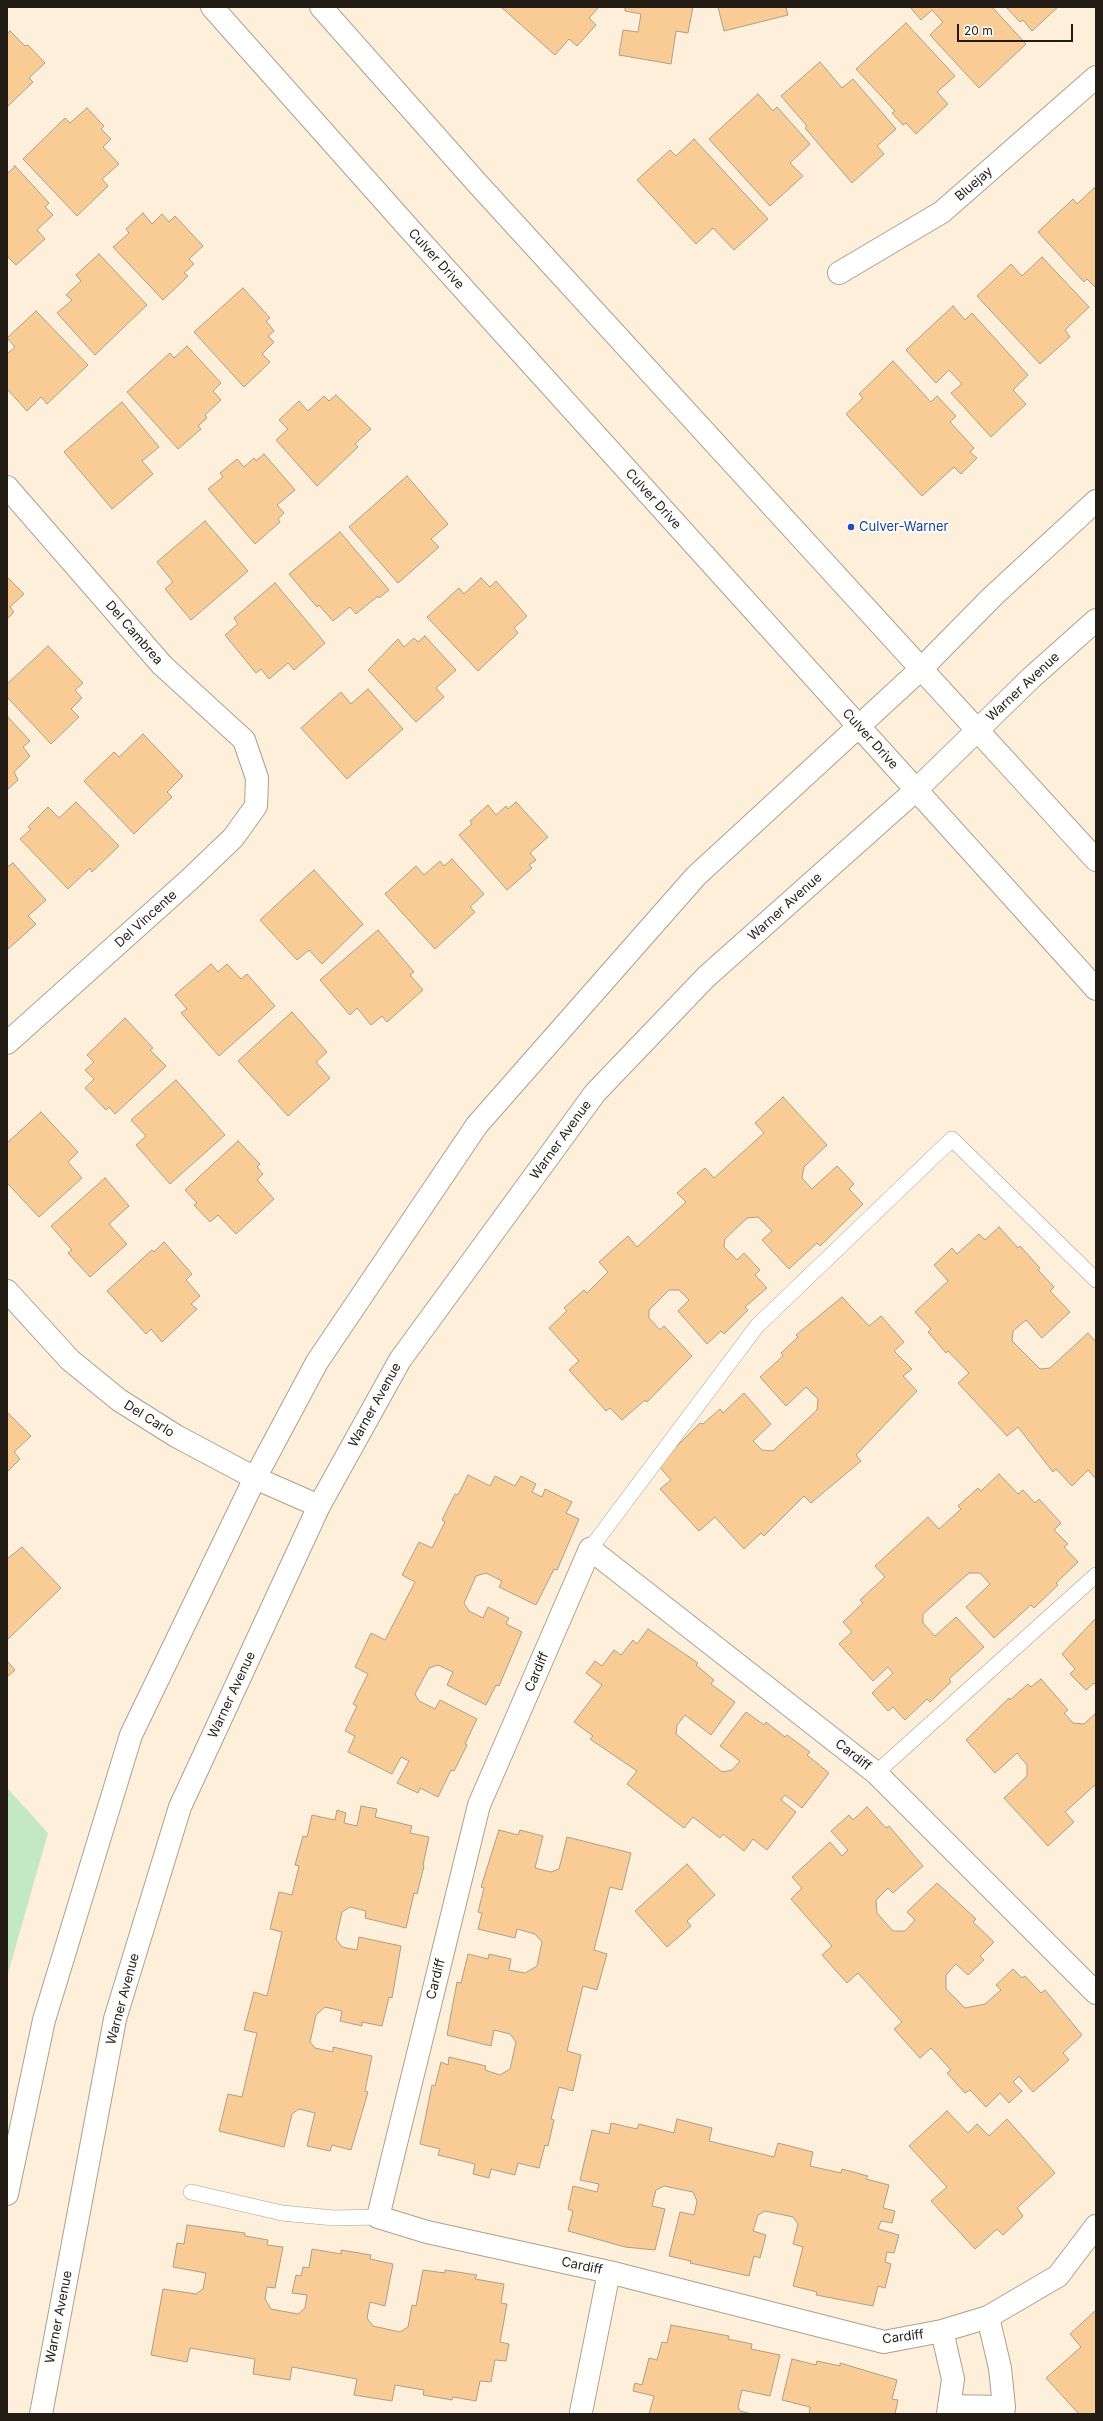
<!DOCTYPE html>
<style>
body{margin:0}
#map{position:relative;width:1103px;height:2421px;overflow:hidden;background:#feefda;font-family:Inter,sans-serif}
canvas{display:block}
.frame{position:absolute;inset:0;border:8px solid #221c15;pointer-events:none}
.scale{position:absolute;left:957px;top:24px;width:116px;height:18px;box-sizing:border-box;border:2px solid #221c15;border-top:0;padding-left:5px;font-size:12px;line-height:14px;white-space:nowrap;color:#221c15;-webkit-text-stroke:3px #fefefe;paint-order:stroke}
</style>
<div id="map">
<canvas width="1103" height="2421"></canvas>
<div class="frame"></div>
<div class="scale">20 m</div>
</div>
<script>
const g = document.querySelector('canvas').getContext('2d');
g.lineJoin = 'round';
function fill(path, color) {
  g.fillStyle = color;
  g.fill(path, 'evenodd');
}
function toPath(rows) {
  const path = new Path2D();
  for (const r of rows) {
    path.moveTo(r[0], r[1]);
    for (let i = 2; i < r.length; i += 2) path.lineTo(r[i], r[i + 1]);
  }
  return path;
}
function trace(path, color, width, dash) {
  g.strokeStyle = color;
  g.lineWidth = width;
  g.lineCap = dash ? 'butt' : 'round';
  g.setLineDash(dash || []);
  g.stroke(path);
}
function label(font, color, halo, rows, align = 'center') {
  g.font = font + ' Inter,sans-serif';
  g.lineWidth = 3.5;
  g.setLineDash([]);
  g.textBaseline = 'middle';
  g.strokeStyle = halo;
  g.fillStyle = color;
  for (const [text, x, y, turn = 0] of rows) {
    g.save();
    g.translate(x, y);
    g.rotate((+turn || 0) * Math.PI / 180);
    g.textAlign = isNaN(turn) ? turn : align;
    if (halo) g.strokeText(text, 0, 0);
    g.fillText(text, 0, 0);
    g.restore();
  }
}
const green = toPath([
 [7,1788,48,1833,7,1977]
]);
const building = toPath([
 [501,7,599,7,589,18,596,25,577,46,569,39,555,55,501,7],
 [625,7,693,7,688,33,676,31,671,64,619,55,623,30,638,32,641,14,625,11,625,7],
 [718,7,786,7,788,15,724,31,718,7],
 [910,7,992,7,1026,44,979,88,930,35,943,22,932,10,921,20,910,7],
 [1006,7,1058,7,1032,31,1023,20,1020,22,1006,7],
 [906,23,955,76,937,92,948,104,916,134,906,123,903,125,892,113,895,111,856,69,906,23],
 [10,31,25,46,28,45,45,63,29,78,33,82,7,107,7,34,10,31],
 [820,62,842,88,853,79,896,129,877,146,884,154,852,183,805,128,807,126,781,96,820,62],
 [758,94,773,111,777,107,810,144,790,163,803,176,770,206,709,139,758,94],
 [87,108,104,126,101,129,111,139,103,147,119,164,102,179,108,186,77,216,23,159,65,118,70,123,87,108],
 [694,139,768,219,734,250,713,228,696,244,637,180,670,150,676,156,694,139],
 [15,166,49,203,45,207,53,215,37,230,45,239,16,265,7,256,7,174,15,166],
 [1094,188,1096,190,1096,288,1087,279,1084,282,1038,232,1073,199,1077,204,1094,188],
 [143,213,152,224,162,214,169,222,175,216,203,246,189,259,194,264,184,273,188,276,163,300,113,247,129,233,126,229,143,213],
 [99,254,147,305,95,355,57,313,72,300,66,295,81,281,76,275,99,254],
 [1042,257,1089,307,1065,330,1070,337,1040,364,977,296,1011,264,1022,276,1042,257],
 [243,288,270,318,266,321,274,331,268,336,274,342,262,354,270,362,244,387,194,332,243,288],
 [953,306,965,320,972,313,1028,375,1013,390,1026,404,991,437,951,393,962,384,949,370,936,383,906,350,953,306],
 [36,311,88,365,47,404,41,397,27,411,7,389,7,354,15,347,7,338,36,311],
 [187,346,221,383,213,391,221,400,205,415,207,418,198,426,201,429,178,449,127,392,170,353,174,358,187,346],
 [893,361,931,402,937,396,956,416,950,422,974,448,970,452,977,458,961,474,954,467,922,496,846,414,863,398,859,394,893,361],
 [336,395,371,429,355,444,358,447,317,486,276,440,288,429,279,420,299,401,308,411,324,396,329,401,336,395],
 [122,402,159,447,142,461,153,474,112,509,64,452,122,402],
 [264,454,295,490,277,505,284,513,278,519,280,522,255,544,208,489,223,477,220,473,237,459,244,467,254,458,256,461,264,454],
 [407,476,448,524,431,539,439,547,398,583,349,527,407,476],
 [205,521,248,571,191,620,165,589,173,582,157,562,205,521],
 [340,532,389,590,379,598,378,596,356,614,350,607,333,621,319,605,317,607,289,574,340,532],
 [7,577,24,594,10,607,14,612,7,619,7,577],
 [481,578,490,587,496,581,527,616,514,628,518,633,478,671,427,617,459,588,464,594,481,578],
 [275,583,325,643,294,670,288,663,269,679,261,669,256,673,225,635,238,624,234,618,275,583],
 [425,636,456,670,436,688,444,697,416,722,368,670,398,639,404,647,414,638,418,642,425,636],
 [48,646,83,683,75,690,82,698,71,709,79,717,51,744,7,697,7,684,48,646],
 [368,689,403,729,347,779,301,728,341,692,351,704,368,689],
 [7,716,30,741,23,747,30,756,14,772,18,780,7,790,7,716],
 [143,734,183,776,167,792,172,797,134,834,84,781,114,752,119,757,143,734],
 [76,802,119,846,92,872,90,868,68,889,20,839,31,829,28,827,48,807,59,818,76,802],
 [516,802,548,837,530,853,536,860,529,865,532,868,507,890,459,835,472,824,470,821,488,805,496,815,506,806,508,809,516,802],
 [452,859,484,894,470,907,475,912,435,949,385,894,416,866,424,875,440,861,444,866,452,859],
 [13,863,46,900,28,916,36,924,7,950,7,867,13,863],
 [314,870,363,924,322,964,309,950,297,960,260,920,314,870],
 [378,930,414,972,410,975,423,990,387,1022,382,1016,371,1025,357,1008,350,1015,320,980,378,930],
 [211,964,218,972,227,964,241,979,247,974,275,1006,219,1056,181,1013,187,1009,175,995,211,964],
 [292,1012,327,1052,316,1062,330,1078,288,1116,238,1061,292,1012],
 [125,1018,153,1048,150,1050,166,1066,115,1114,109,1107,106,1110,85,1088,94,1079,85,1070,94,1062,87,1055,125,1018],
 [176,1080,225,1135,170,1184,136,1145,146,1136,131,1120,176,1080],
 [783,1097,827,1145,804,1167,802,1178,812,1189,837,1166,854,1184,849,1189,863,1204,820,1246,817,1243,789,1269,762,1240,772,1231,758,1217,747,1218,725,1239,724,1247,737,1260,744,1253,760,1270,755,1275,767,1288,745,1307,748,1310,724,1334,721,1331,707,1344,678,1311,689,1300,679,1290,669,1290,649,1310,649,1318,660,1330,664,1326,692,1356,647,1402,645,1400,622,1420,610,1408,606,1411,569,1370,579,1361,549,1328,567,1311,564,1308,584,1290,587,1293,608,1272,599,1262,628,1236,637,1247,686,1202,677,1193,705,1168,714,1178,764,1133,755,1123,783,1097],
 [41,1112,78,1152,68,1162,82,1178,39,1217,7,1183,7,1143,41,1112],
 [238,1141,260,1164,257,1167,263,1174,257,1180,274,1199,236,1234,218,1215,210,1222,194,1205,197,1203,185,1190,238,1141],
 [105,1178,129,1206,109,1224,127,1244,90,1277,68,1253,72,1250,51,1226,105,1178],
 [999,1227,1018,1248,1020,1246,1040,1268,1038,1270,1054,1287,1050,1291,1070,1312,1042,1338,1026,1320,1013,1331,1012,1341,1040,1369,1050,1368,1088,1333,1096,1342,1096,1479,1088,1470,1072,1486,1056,1469,1053,1472,1018,1427,1007,1436,958,1383,969,1373,948,1351,946,1353,928,1332,931,1329,915,1312,948,1281,934,1265,952,1248,957,1254,979,1234,985,1240,999,1227],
 [164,1242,192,1274,186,1280,200,1296,191,1304,197,1309,162,1342,151,1329,146,1334,107,1291,152,1250,154,1252,164,1242],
 [842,1297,869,1326,881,1316,904,1342,894,1351,912,1369,903,1376,917,1391,856,1455,861,1461,811,1503,804,1496,764,1536,761,1533,744,1549,715,1517,699,1531,660,1489,671,1480,658,1465,700,1423,703,1424,720,1409,723,1413,744,1393,771,1424,753,1441,762,1450,773,1451,817,1410,818,1399,806,1387,786,1406,760,1377,783,1356,781,1353,798,1337,796,1335,842,1297],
 [7,1412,31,1436,14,1452,20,1459,7,1472,7,1412],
 [999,1474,1018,1494,1023,1490,1035,1503,1039,1499,1061,1523,1054,1530,1068,1544,1064,1547,1078,1562,1056,1583,1058,1585,1034,1608,1031,1605,994,1638,966,1607,990,1584,980,1573,969,1573,923,1614,923,1623,935,1636,956,1617,984,1647,949,1679,951,1682,930,1702,927,1699,905,1720,893,1707,888,1711,872,1693,893,1673,888,1667,873,1681,839,1644,852,1632,843,1622,863,1603,860,1600,885,1577,875,1566,928,1517,939,1529,961,1509,958,1506,978,1488,981,1491,999,1474],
 [468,1475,490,1486,495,1476,515,1486,521,1476,536,1484,532,1492,542,1497,545,1489,572,1502,566,1513,579,1519,557,1570,554,1569,536,1605,499,1587,502,1581,486,1573,476,1576,464,1603,469,1611,483,1618,488,1607,509,1618,506,1624,522,1632,499,1686,496,1685,486,1705,447,1685,453,1672,438,1665,429,1668,415,1694,419,1701,435,1709,440,1700,477,1719,465,1744,467,1745,454,1771,451,1770,438,1797,420,1788,418,1793,397,1783,409,1761,401,1757,392,1774,348,1752,355,1736,345,1731,357,1706,353,1704,368,1674,355,1667,371,1633,385,1640,415,1582,402,1575,419,1542,432,1548,445,1522,442,1520,455,1494,458,1495,468,1475],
 [22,1547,61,1588,7,1640,7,1559,22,1547],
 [1096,1618,1096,1685,1094,1683,1086,1690,1070,1674,1075,1669,1062,1654,1096,1618],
 [648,1629,698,1663,696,1665,714,1680,711,1684,735,1702,711,1735,685,1715,677,1725,676,1734,722,1772,732,1770,740,1761,720,1746,746,1712,764,1725,766,1722,785,1737,787,1735,810,1752,807,1755,829,1773,802,1808,785,1795,781,1800,796,1812,767,1850,753,1839,744,1851,723,1834,720,1838,693,1817,684,1828,627,1784,637,1771,590,1739,593,1736,574,1722,602,1685,586,1673,595,1661,602,1666,614,1650,621,1655,633,1640,637,1644,648,1629],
 [7,1661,15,1670,7,1677,7,1661],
 [1041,1679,1068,1710,1064,1713,1073,1723,1084,1724,1096,1713,1096,1784,1065,1812,1074,1822,1048,1846,1004,1798,1027,1776,1027,1765,1017,1753,995,1773,966,1740,1009,1698,1010,1700,1028,1684,1031,1687,1041,1679],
 [361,1806,377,1809,375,1817,412,1826,410,1833,429,1837,423,1865,424,1866,417,1894,414,1893,406,1928,365,1918,366,1911,350,1907,342,1912,336,1939,342,1947,357,1950,359,1937,401,1946,392,1998,389,1997,382,2026,362,2022,362,2026,340,2021,342,2011,325,2007,316,2015,310,2042,315,2048,333,2052,333,2047,372,2056,365,2091,368,2092,351,2150,332,2145,330,2151,307,2146,315,2113,299,2109,292,2114,284,2147,219,2131,228,2094,242,2097,257,2033,244,2030,254,1992,267,1996,282,1932,270,1929,279,1892,292,1895,299,1866,295,1865,303,1836,307,1837,312,1815,335,1820,337,1810,346,1813,344,1823,357,1826,361,1806],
 [867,1807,886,1828,889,1826,923,1866,893,1893,888,1888,876,1900,877,1913,893,1931,905,1931,915,1920,907,1912,937,1883,976,1919,973,1922,994,1942,980,1956,984,1960,968,1975,956,1964,946,1975,946,1989,965,2008,985,2004,1001,1990,996,1985,1013,1969,1022,1978,1025,1976,1041,1993,1045,1990,1082,2035,1063,2053,1069,2060,1033,2092,1019,2076,1013,2082,1022,2091,1009,2103,1000,2093,986,2107,970,2090,965,2093,947,2073,951,2070,931,2048,920,2058,894,2029,902,2022,858,1973,847,1983,822,1955,832,1946,791,1899,802,1888,792,1877,830,1842,842,1856,848,1850,831,1831,849,1815,853,1820,867,1807],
 [499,1830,518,1835,520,1830,543,1836,535,1868,551,1872,559,1869,567,1837,631,1853,622,1890,610,1887,594,1950,607,1954,597,1990,583,1986,567,2051,581,2055,573,2091,559,2087,551,2119,554,2120,548,2146,545,2145,539,2168,518,2163,515,2175,491,2169,489,2178,473,2174,475,2164,438,2155,440,2149,420,2144,432,2085,435,2086,441,2062,448,2065,449,2057,486,2066,485,2070,500,2075,510,2069,516,2042,510,2034,494,2030,491,2046,447,2035,457,1982,461,1983,468,1954,488,1959,489,1954,511,1959,509,1970,525,1973,537,1966,542,1942,535,1934,517,1929,515,1938,478,1929,482,1913,478,1912,484,1888,481,1887,499,1830],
 [687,1864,715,1895,687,1921,691,1926,667,1947,635,1911,687,1864],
 [947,2111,968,2133,977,2124,989,2136,1007,2119,1055,2173,1017,2208,1023,2216,1003,2235,997,2229,975,2249,931,2201,947,2187,909,2146,947,2111],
 [677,2119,712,2128,709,2141,774,2157,778,2143,813,2152,810,2166,841,2173,842,2169,868,2176,866,2179,889,2185,883,2208,895,2211,892,2223,881,2221,878,2229,899,2235,894,2253,887,2252,885,2262,891,2264,885,2288,878,2286,873,2306,816,2295,817,2292,793,2286,803,2247,793,2244,798,2224,793,2217,765,2211,758,2215,753,2231,766,2235,760,2258,754,2256,749,2276,690,2263,691,2261,669,2256,680,2212,694,2215,697,2201,693,2192,664,2186,656,2190,652,2206,665,2209,655,2250,625,2247,568,2231,573,2211,568,2209,573,2186,597,2192,599,2184,580,2180,592,2130,609,2134,611,2123,637,2129,639,2124,674,2133,677,2119],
 [187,2225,245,2233,245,2236,268,2240,267,2245,283,2247,275,2288,267,2287,265,2299,271,2309,298,2314,305,2308,307,2295,292,2293,296,2275,301,2276,303,2267,309,2268,312,2249,341,2254,341,2250,371,2255,370,2259,393,2264,385,2306,370,2302,367,2318,373,2326,400,2332,408,2327,412,2305,416,2306,423,2270,445,2273,445,2270,477,2275,475,2279,504,2284,501,2303,507,2304,500,2342,509,2344,506,2361,495,2360,491,2382,480,2381,476,2401,453,2397,452,2400,423,2395,424,2390,395,2385,392,2401,354,2395,357,2379,292,2367,290,2380,253,2374,255,2359,190,2348,187,2362,151,2355,163,2289,196,2294,203,2289,206,2273,173,2267,177,2243,184,2244,187,2225],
 [1096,2310,1096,2414,1079,2414,1046,2378,1081,2347,1070,2334,1096,2310],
 [671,2325,729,2336,728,2339,752,2344,751,2349,780,2355,770,2396,742,2390,738,2407,740,2411,752,2414,649,2414,654,2396,633,2391,635,2383,642,2385,649,2358,657,2360,662,2342,667,2343,671,2325],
 [792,2359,816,2365,817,2361,840,2366,840,2363,897,2380,892,2399,898,2400,895,2414,809,2414,810,2407,782,2400,792,2359]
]);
const service = toPath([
 [590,1549,757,1326,952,1139,1096,1280],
 [876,1773,1096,1575],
 [191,2192,282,2213,334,2218,378,2217]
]);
const minor = toPath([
 [839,273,942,212,1096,77],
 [7,487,162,665,244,740,257,778,256,806,233,838,189,880,7,1043],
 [7,1291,70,1360,119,1400,176,1436,255,1478,319,1506],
 [1096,1993,876,1773,590,1549,479,1805,378,2217,427,2232,609,2272,884,2342,942,2331,988,2317,1058,2276,1096,2226],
 [988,2317,1000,2368,1004,2407,1003,2414],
 [942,2331,953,2379,948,2414],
 [949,2406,1004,2407],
 [581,2412,609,2272]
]);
const tertiary = toPath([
 [7,2194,44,2020,131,1735,255,1478,317,1362,477,1125,696,876,922,668,993,596,1096,501],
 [41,2414,115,2019,180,1807,319,1506,400,1360,595,1093,706,977,916,790,1031,678,1096,620]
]);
const primary = toPath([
 [212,7,414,234,1096,989],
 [321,7,477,183,1096,860]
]);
const markers = [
 [851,527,4,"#1a4fb4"]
];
const streetNames = [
 ["Bluejay",974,184,-41],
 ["Culver Drive",436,259,48],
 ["Culver Drive",653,499,48],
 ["Del Cambrea",134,633,49],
 ["Warner Avenue",1023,687,-43],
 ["Culver Drive",870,739,48],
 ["Warner Avenue",785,907,-42],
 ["Del Vincente",146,919,-42],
 ["Warner Avenue",561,1140,-54],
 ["Warner Avenue",375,1405,-61],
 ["Del Carlo",149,1419,32],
 ["Cardiff",537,1672,-67],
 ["Warner Avenue",232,1695,-65],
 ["Cardiff",853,1755,38],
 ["Cardiff",436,1979,-76],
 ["Warner Avenue",123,1999,-75],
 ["Cardiff",582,2266,12],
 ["Warner Avenue",59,2317,-79],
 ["Cardiff",903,2337,-7]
];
const transitNames = [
 ["Culver-Warner",859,527]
];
fill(green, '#c3e9c3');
fill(building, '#f8cc94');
trace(building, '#ad9e8b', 1);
trace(service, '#aea08c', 16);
trace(minor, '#aea08c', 24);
trace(tertiary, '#aea08c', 24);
trace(primary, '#aea08c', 24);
trace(service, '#fff', 15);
trace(minor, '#fff', 22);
trace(tertiary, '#fff', 22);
trace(primary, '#fff', 22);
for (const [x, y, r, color] of markers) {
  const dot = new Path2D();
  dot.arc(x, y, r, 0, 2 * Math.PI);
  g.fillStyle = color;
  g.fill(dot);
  trace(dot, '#fefefe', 1.5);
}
label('13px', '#221c15', '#fefefe', streetNames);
label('13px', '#164399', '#fefefe', transitNames, 'left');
</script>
